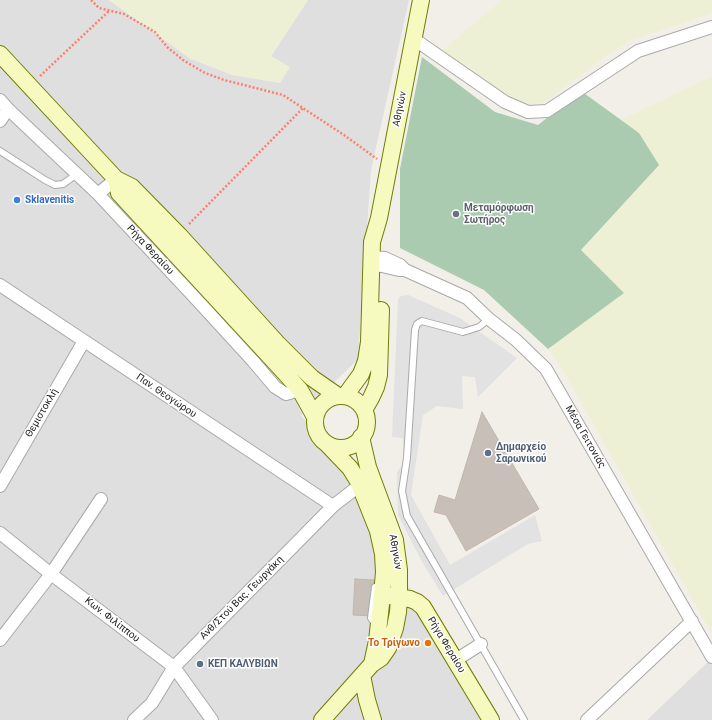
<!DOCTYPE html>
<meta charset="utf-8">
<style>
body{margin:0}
canvas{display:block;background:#f2efe9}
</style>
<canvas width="712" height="720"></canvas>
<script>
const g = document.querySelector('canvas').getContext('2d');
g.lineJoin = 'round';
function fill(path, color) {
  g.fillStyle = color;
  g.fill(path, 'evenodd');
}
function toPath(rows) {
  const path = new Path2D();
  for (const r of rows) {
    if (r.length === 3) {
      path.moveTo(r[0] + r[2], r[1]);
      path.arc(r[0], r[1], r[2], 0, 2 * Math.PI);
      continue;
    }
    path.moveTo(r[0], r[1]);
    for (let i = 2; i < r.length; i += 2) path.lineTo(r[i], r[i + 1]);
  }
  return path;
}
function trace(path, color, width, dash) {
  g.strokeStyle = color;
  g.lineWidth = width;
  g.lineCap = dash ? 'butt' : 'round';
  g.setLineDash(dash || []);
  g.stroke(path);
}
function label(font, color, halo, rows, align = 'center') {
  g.font = font + ' Roboto,sans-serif';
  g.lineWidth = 3;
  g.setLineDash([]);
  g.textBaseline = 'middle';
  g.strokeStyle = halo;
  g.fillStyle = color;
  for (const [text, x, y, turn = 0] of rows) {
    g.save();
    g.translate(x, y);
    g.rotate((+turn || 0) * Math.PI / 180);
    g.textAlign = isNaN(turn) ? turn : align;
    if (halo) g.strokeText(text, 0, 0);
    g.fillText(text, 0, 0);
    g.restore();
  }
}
const residential = toPath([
 [0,0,109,0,191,59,271,56,308,0,409,0,371,170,358,359,301,415,346,474,483,720,0,720],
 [712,658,712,720,647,720]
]);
const farmland = toPath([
 [109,0,308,0,271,56,290,67,280,83,232,75,191,59],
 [502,0,712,0,712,14,628,41,572,81,546,102,531,104,517,101,493,89,443,51,453,41],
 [712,76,712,634,562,369,548,349,624,293,581,251,659,165,639,133,621,120]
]);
const cemetery = toPath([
 [422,57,495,112,538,125,581,91,639,133,659,165,581,250,624,293,548,349,484,290,400,248,400,169]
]);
const parking = toPath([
 [408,295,460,318,517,358,478,397,475,377,462,376,463,409,437,406,423,415,411,495,450,565,535,515,542,541,528,544,443,596,421,560,398,515,397,472,403,464,403,438,392,437,398,299,401,296]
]);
const building = toPath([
 [482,412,539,509,466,551,446,515,434,512,439,495,455,500,482,412],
 [355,579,374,580,372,616,353,615,355,579]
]);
const path = toPath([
 [91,0,99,8,124,14,155,32,167,47,183,60,205,73,224,80,283,95,344,135,377,159],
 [40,76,109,11],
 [189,224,303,108]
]);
const lane = toPath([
 [0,151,45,180,55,185,63,184,77,174],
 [489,319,479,327,463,332,422,321,417,324,415,330,407,458,402,491,407,516,524,720],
 [375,587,371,618,376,625]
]);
const street = toPath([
 [414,39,505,102,528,112,547,111,638,51,712,27],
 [0,100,8,109,98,194,198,301,253,361,275,387,286,394,300,390],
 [0,121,8,109],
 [98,194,116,179],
 [371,265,382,266,399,270,405,270,400,265,385,258,372,257],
 [405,270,467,298,489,319,516,340,546,369,712,657],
 [0,285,333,506],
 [0,486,84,341],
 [0,533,51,574,174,667,212,720],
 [0,640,51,574,101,499],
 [456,660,481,644],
 [134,720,152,703,174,667,333,506,360,485],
 [587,720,692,621]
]);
const secondary = toPath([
 [0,54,116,179,132,187,179,235,277,343,312,378,338,396],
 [116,179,119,193,285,373,300,390,315,417],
 [345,396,361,374,366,361,369,342,372,242,379,218,421,0],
 [341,422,26],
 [364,410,371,398,376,387,379,375,381,310],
 [327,444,350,468,358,481,378,531,383,554,384,572,382,595,377,641,372,664],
 [390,596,410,599,417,602,423,607,491,720],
 [362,675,367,700,373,720],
 [322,720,372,664,381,658,388,648,395,628,398,612,399,597,399,570,395,540,368,467,361,437]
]);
const markers = [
 [17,200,4,"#3f7fe0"],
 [456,214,4,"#6b7280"],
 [488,453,4,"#5c6f8a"],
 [428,643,4,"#e8710a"],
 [200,664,4,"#5c6f8a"]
];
const streetNames = [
 ["Αθηνών",400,109,-79],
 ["Ρήγα Φεραίου",150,250,47],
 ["Παν. Θεογώρου",166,396,34],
 ["Θεμιστοκλή",42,413,-60],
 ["Μέσα Γειτονιάς",585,437,60],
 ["Αθηνών",395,552,80],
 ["Ανθ/Στού Βας. Γεωργάκη",242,598,-45],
 ["Κων. Φιλίππου",112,620,38],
 ["Ρήγα Φεραίου",446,645,59]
];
const shopNames = [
 ["Sklavenitis",25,200]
];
const worshipNames = [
 ["Μεταμόρφωση",464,208],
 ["Σωτήρος",464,220]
];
const serviceNames = [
 ["Δημαρχείο",496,447],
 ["Σαρωνικού",496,459],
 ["ΚΕΠ ΚΑΛΥΒΙΩΝ",208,664]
];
const foodNames = [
 ["Το Τρίγωνο",420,643]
];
fill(residential, '#e0dfdf');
fill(farmland, '#eef0d5');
fill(cemetery, '#aacbaf');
fill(parking, '#e2e2e2');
fill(building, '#c7bfb8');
trace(building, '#c4b6ab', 1);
trace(lane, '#a9a9a9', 8);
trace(street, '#a9a9a9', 14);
trace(secondary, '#707d05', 18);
trace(path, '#fa8072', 2.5, [2, 2]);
trace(lane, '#fff', 6);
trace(street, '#fff', 12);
trace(secondary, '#f7fabf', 16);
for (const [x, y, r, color] of markers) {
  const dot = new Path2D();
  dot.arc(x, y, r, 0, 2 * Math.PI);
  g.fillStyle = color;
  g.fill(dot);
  trace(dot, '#fff', 1.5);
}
label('10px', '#222', '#fff', streetNames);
label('bold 10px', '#366cbe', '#fff', shopNames, 'left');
label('bold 10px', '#5b616d', '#fff', worshipNames, 'left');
label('bold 10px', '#4e5e75', '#fff', serviceNames, 'left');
label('bold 10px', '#c56008', '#fff', foodNames, 'right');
</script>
